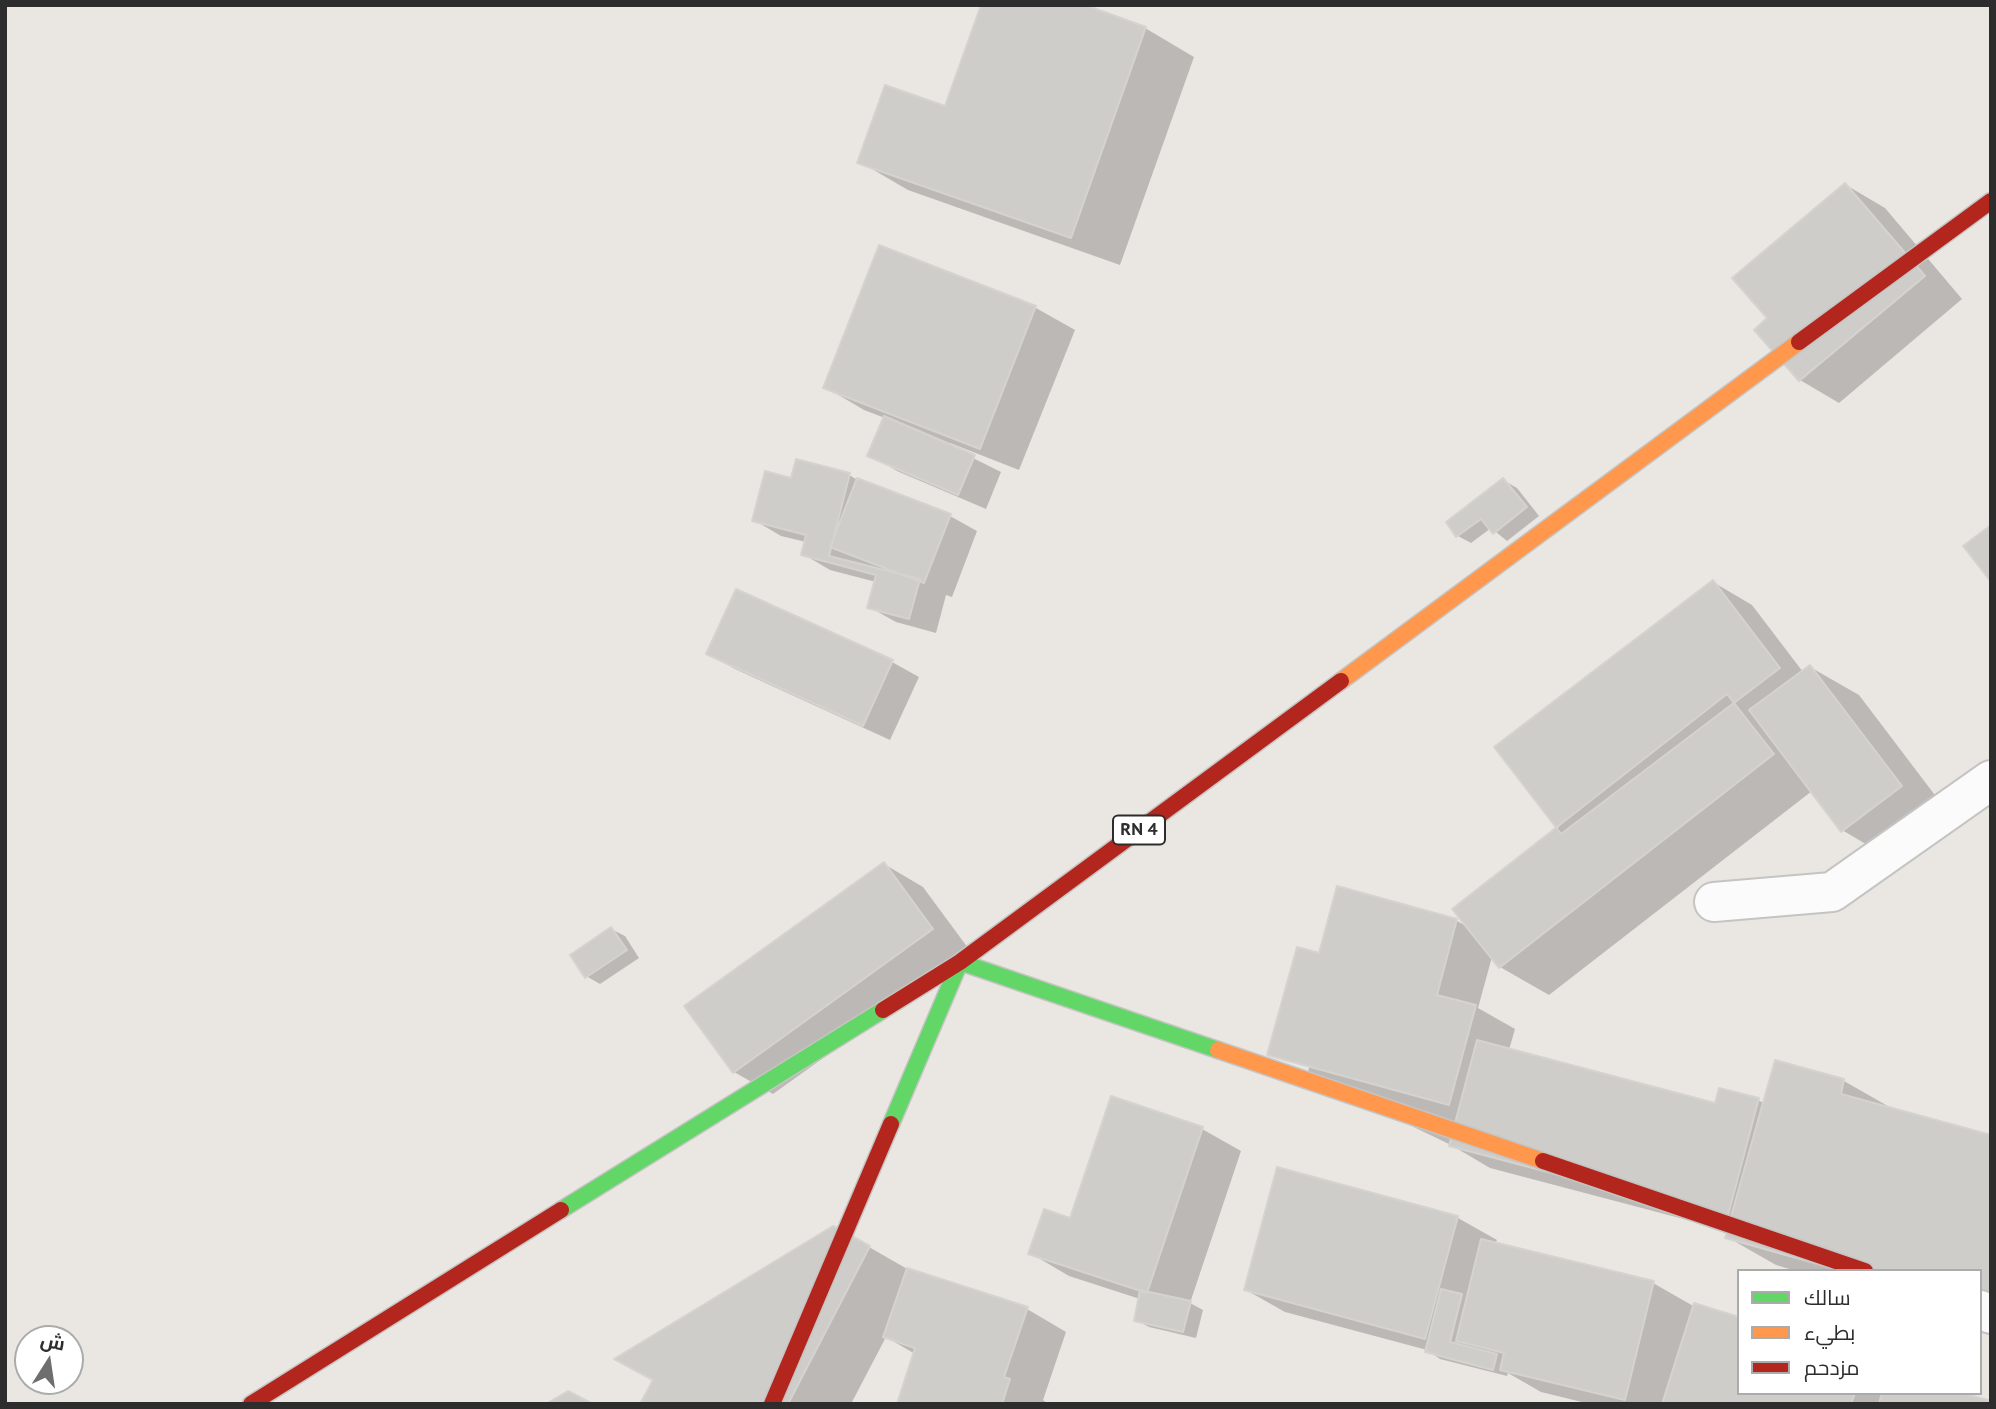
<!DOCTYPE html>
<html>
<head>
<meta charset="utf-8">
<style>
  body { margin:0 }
  #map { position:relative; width:1996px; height:1409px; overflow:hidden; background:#eae7e3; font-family:"PT Sans",Cairo,sans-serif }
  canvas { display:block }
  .frame { position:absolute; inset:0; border:7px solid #2d2d2d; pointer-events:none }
  .legend { position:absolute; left:1737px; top:1269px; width:245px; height:126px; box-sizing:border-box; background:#fff; border:2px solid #ababab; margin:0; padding:9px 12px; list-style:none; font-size:21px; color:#2d2d2d }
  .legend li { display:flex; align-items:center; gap:14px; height:35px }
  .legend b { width:35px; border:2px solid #ababab }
  .north { position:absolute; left:14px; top:1325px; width:70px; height:70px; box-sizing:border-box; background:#fff; border:2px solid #ababab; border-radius:50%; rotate:12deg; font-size:19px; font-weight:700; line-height:28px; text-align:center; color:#2d2d2d }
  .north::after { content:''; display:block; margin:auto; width:24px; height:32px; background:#6f6e6d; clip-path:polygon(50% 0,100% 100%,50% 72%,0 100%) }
</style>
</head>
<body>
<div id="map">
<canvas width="1996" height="1409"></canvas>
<div class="frame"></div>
<ul class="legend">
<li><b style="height:9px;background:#63d668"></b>سالك</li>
<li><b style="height:9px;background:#ff974d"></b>بطيء</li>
<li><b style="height:9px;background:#b3261e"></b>مزدحم</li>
</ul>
<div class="north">ش</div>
</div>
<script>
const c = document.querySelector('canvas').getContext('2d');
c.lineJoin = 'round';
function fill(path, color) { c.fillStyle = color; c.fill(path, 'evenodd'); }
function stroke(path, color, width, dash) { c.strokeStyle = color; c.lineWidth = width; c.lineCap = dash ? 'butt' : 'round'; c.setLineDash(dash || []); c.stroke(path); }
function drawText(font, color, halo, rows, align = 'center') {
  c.font = font + ' "PT Sans",sans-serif'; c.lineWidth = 5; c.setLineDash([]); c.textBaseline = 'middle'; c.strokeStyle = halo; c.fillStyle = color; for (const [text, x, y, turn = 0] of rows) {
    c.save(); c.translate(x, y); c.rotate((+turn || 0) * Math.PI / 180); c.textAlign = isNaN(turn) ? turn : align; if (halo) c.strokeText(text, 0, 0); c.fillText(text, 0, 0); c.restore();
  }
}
fill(new Path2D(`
  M1145,28L1194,57L1120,265L908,190L860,162L946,108Z
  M1846,185L1885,208L1962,299L1839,403L1800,380L1770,318Z
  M880,248L1036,308L1075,330L1019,470L950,443L949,446L1001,472L986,509L897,471L870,455L885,418L864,410L825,387Z
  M849,475L863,483L950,516L977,531L952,597L946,595L936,633L896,622L869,607L876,582L830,570L803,554L806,542L781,536L754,520L792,481Z
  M1503,480L1517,488L1539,516L1507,541L1491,528L1471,543L1458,536Z
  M1713,582L1752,605L1803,672L1810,667L1859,695L1950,815L1891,859L1842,830L1812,791L1549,995L1500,967L1492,957L1478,1008L1515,1029L1509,1050L1716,1105L1758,1100L1765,1104L1777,1062L1844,1081L1893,1109L1980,1271H1796L1776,1265L1727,1237L1729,1231L1490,1168L1451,1145L1308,1076L1320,955L1339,888L1457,921L1468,927L1558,828Z
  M708,654L892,662L919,677L890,740L735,669Z
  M884,864L923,887L971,952L773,1094L734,1072Z
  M611,929L625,936L639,958L600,984L586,976Z
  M1202,1129L1241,1151L1190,1303L1203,1310L1196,1338L1149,1327L1136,1320L1140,1299L1069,1276L1030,1253L1071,1220Z
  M1458,1218L1497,1240L1495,1244L1653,1283L1695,1307L1739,1393H1956L1991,1404H1590L1541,1392L1508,1373L1507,1376L1440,1359L1427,1350L1285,1312L1246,1290Z
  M869,1247L909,1270L1027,1309L1066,1332L1043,1400L1048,1404H899L915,1354L886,1337L851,1404H642Z`), '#0003');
const building = new Path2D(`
  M981,5H1085L1146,27L1071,238L857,163L885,85L945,106Z
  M1845,183L1925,276L1799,381L1754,330L1767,318L1732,278Z
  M879,245L1036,306L980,449L823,388Z
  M884,416L975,455L958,495L867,456Z
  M796,459L850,473L829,556L920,579L909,619L867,608L876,575L801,555L806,535L752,521L765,471L791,478Z
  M857,478L951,514L924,583L830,547Z
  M1503,478L1527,507L1493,534L1481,519L1456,537L1446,522Z
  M1991,525V582L1963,546Z
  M1713,580L1780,668L1561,834L1494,747Z
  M736,589L893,660L863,726L706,654Z
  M1810,665L1902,786L1841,832L1749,710Z
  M1727,694L1774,754L1499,968L1452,909Z
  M884,862L933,929L733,1073L684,1006Z
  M1337,886L1457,919L1437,995L1476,1005L1449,1105L1267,1055L1297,947L1319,953Z
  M611,927L627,950L585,978L570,955Z
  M1477,1040L1715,1103L1719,1088L1759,1098L1727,1219L1449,1146Z
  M1775,1060L1844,1079L1841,1094L1991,1135V1312L1980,1309V1271H1843L1725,1238Z
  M1111,1096L1203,1127L1147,1293L1028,1254L1044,1209L1070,1218Z
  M1277,1167L1458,1216L1425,1339L1244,1290Z
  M833,1226L870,1246L788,1404H640L653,1380L614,1359Z
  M1481,1239L1654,1281L1625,1400L1500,1370L1504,1353L1456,1341Z
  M907,1268L1028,1307L1004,1377L1010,1379L1002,1404H897L915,1348L883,1337Z
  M1441,1289L1462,1294L1450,1342L1497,1354L1493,1370L1425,1352Z
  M1140,1290L1191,1301L1183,1332L1134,1321Z
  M1694,1303L1739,1317V1393H1855L1851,1404H1662Z
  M568,1391L593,1404H546Z
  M1882,1393H1963L1991,1401V1404H1879Z`);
fill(building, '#cfcdca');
stroke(building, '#d5d3cf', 2);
const street = new Path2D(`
  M1714,902L1832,892L1991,780
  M1980,1310L1991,1314`);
const fast = new Path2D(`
  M891,1124L960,962L1218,1050
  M561,1210L883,1010`);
const slow = new Path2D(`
  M1341,681L1799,342
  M1218,1050L1543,1161`);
const jam = new Path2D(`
  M1799,342L1991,201
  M883,1010L960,962L1341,681
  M1543,1161L1865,1271
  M251,1404L561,1210
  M772,1404L891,1124`);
stroke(street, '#c4c4c3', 42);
stroke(fast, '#c4c4c3', 19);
stroke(slow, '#c4c4c3', 19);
stroke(jam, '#c4c4c3', 19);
stroke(street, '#fcfbfb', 38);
stroke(fast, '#63d668', 16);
stroke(slow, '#ff974d', 16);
stroke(jam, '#b3261e', 16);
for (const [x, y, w] of [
  [1139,830,52]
]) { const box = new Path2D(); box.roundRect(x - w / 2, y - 14.5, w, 29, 5); c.fillStyle = '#fff'; c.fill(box); stroke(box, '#2d2d2d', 2); }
drawText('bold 18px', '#2d2d2d', null, [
  ["RN 4",1139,830]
]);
</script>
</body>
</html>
